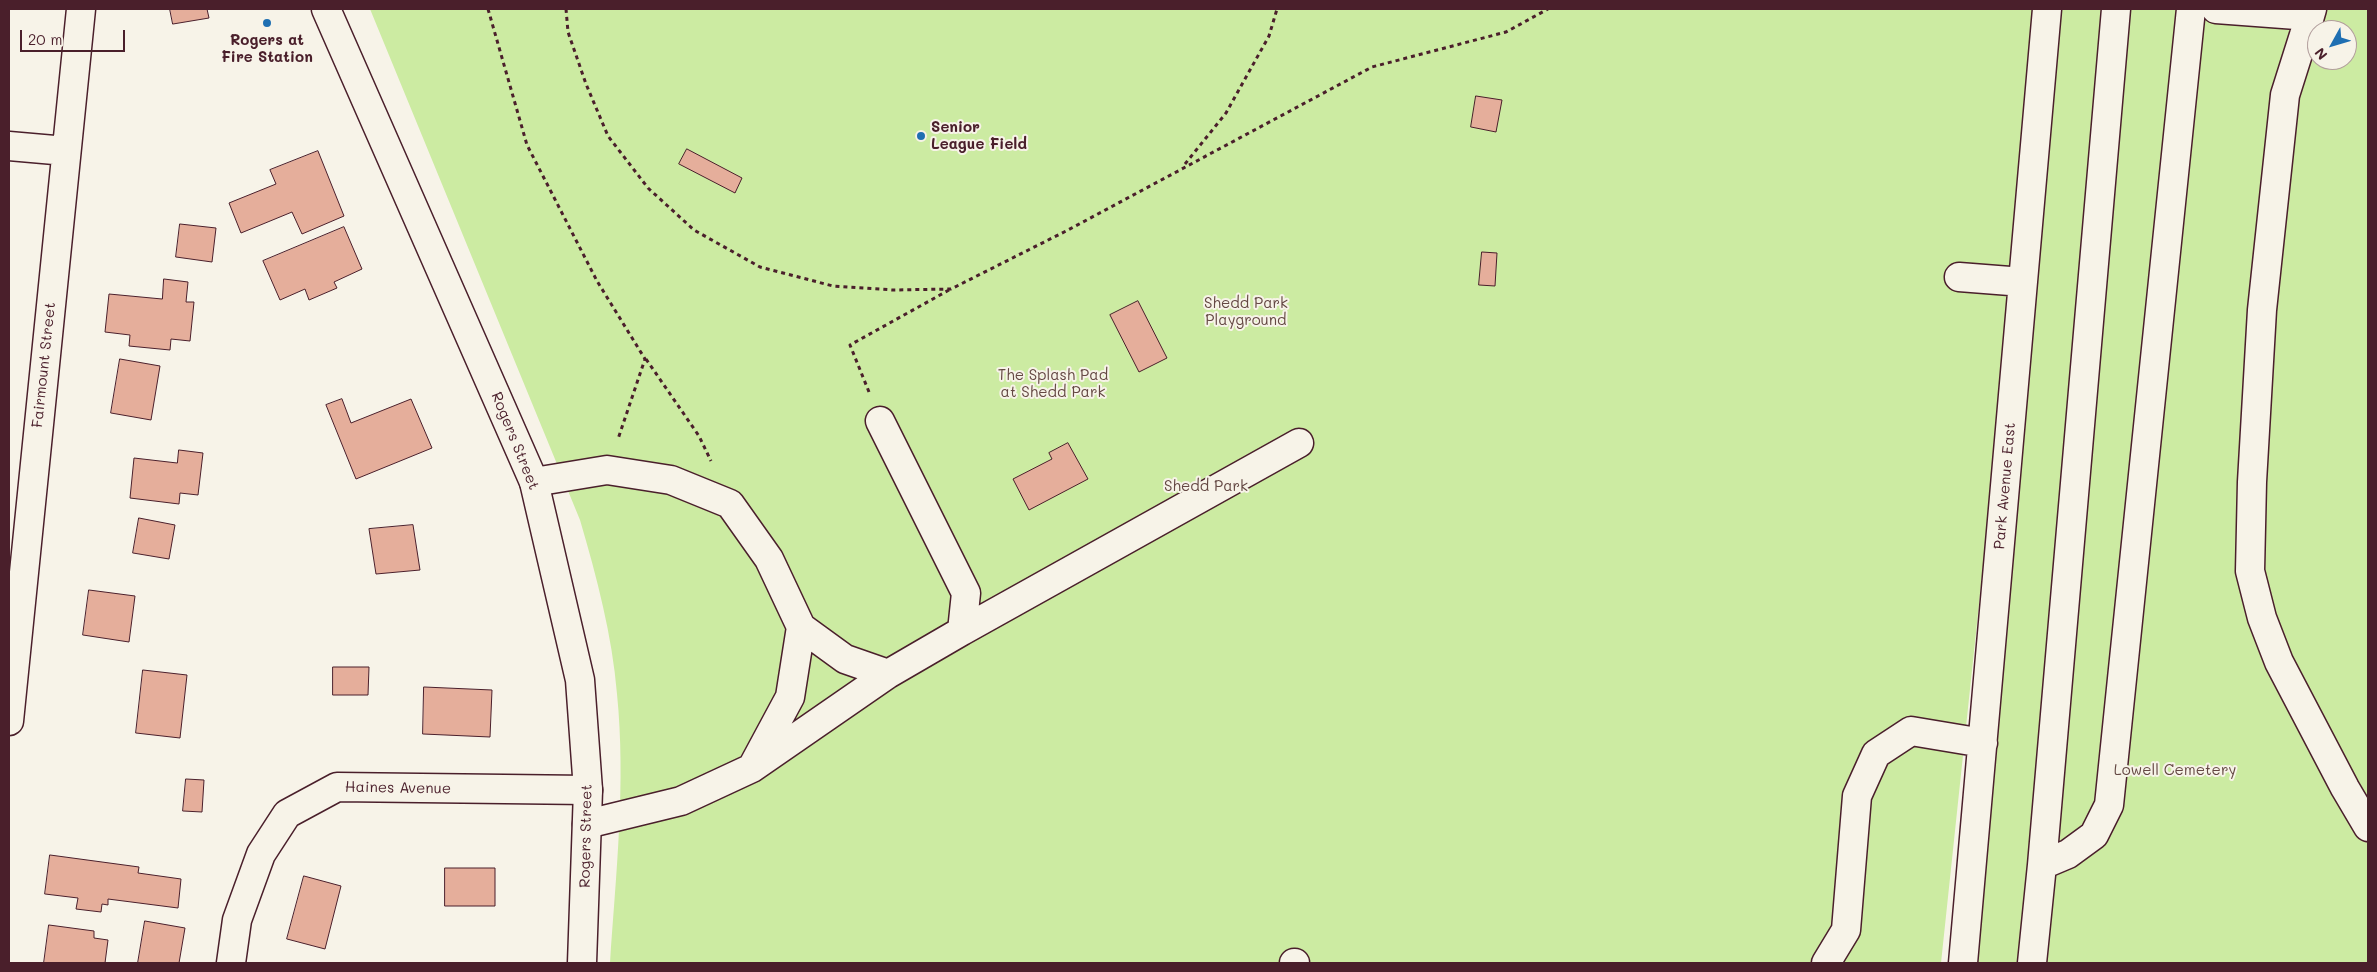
<!DOCTYPE html>
<html>
<head>
<meta charset="utf-8">
<style>
  body { margin:0 }
  #map { position:relative; width:2377px; height:972px; overflow:hidden; background:#f7f3e8; font-family:Mali,sans-serif }
  canvas { display:block }
  .frame { position:absolute; inset:0; border:10px solid #4a1f2b; pointer-events:none }
  .north { position:absolute; left:2307px; top:20px; width:50px; height:50px; box-sizing:border-box; background:#f7f3e8; border:1px solid #b29e9c; border-radius:50%; rotate:231deg; font-size:14px; font-weight:700; line-height:20px; text-align:center; color:#4a1f2b }
  .north::after { content:''; display:block; margin:auto; width:18px; height:22px; background:#1f6fb2; clip-path:polygon(50% 0,100% 100%,50% 72%,0 100%) }
  .scale { position:absolute; left:20px; top:30px; width:105px; height:22px; box-sizing:border-box; border:2px solid #4a1f2b; border-top:0; padding-left:6px; font-size:15px; line-height:18px; white-space:nowrap; color:#4a1f2b; -webkit-text-stroke:4px #f7f3e8; paint-order:stroke }
</style>
</head>
<body>
<div id="map">
<canvas width="2377" height="972"></canvas>
<div class="frame"></div>
<div class="north">N</div>
<div class="scale">20 m</div>
</div>
<script>
const c = document.querySelector('canvas').getContext('2d');
c.lineJoin = 'round';
function fill(path, color) { c.fillStyle = color; c.fill(path, 'evenodd'); }
function stroke(path, color, width, dash) { c.strokeStyle = color; c.lineWidth = width; c.lineCap = dash ? 'butt' : 'round'; c.setLineDash(dash || []); c.stroke(path); }
function drawText(font, color, halo, rows, align = 'center') {
  c.font = font + ' Mali,sans-serif'; c.lineWidth = 4; c.setLineDash([]); c.textBaseline = 'middle'; c.strokeStyle = halo; c.fillStyle = color; for (const [text, x, y, turn = 0] of rows) {
    c.save(); c.translate(x, y); c.rotate((+turn || 0) * Math.PI / 180); c.textAlign = isNaN(turn) ? turn : align; if (halo) c.strokeText(text, 0, 0); c.fillText(text, 0, 0); c.restore();
  }
}
fill(new Path2D(`
  M370,9H2042L1941,963H610C616,874 626,784 617,694C612,635 597,578 580,520Z
  M2047,9H2368V963H1964ZM2317,30H2347V60H2317Z`), '#cceba2');
const building = new Path2D(`
  M170,9H207L209,18L173,24Z
  M1476,96L1502,100L1496,132L1471,127Z
  M687,149L742,178L735,193L679,164Z
  M318,151L344,216L302,234L292,212L241,233L229,203L276,184L270,170Z
  M180,224L216,228L212,262L176,257Z
  M344,227L362,269L334,282L337,288L309,300L305,289L280,300L263,261Z
  M1482,252L1497,253L1495,286L1479,285Z
  M164,279L188,282L186,302H194L190,341L171,339L170,350L129,346L130,335L105,332L109,294L162,299Z
  M1138,301L1167,358L1139,372L1110,315Z
  M120,359L160,366L151,420L111,413Z
  M342,399L351,423L411,399L432,448L356,479L326,405Z
  M1068,443L1088,479L1029,510L1013,479L1052,459L1049,453Z
  M179,450L203,453L198,495L180,493L179,504L130,498L134,458L177,463Z
  M139,518L175,525L169,559L133,553Z
  M413,525L420,570L376,574L369,529Z
  M89,590L135,596L129,642L83,635Z
  M333,667H369L368,695H333Z
  M143,670L187,675L180,738L136,733Z
  M424,687L492,690L490,737L423,734Z
  M186,779L204,780L202,812L183,811Z
  M50,855L139,867L138,873L181,879L178,908L108,899V905L102,904L101,912L76,909L78,898L45,894Z
  M445,868H495V906H445Z
  M304,876L341,886L325,949L287,939Z
  M145,921L185,928L179,963H138Z
  M49,925L94,931V938L108,940L105,963H44Z`);
fill(building, '#e5ae9b');
stroke(building, '#4a1f2b', 1);
const minor = new Path2D(`
  M2216,9L2310,16L2312,9
  M2310,16L2285,95L2262,310L2252,482L2250,571L2262,618L2279,662L2345,788L2368,827
  M9,146L66,151
  M1959,277L2023,282
  M534,482L607,470L671,480L730,504L769,559L801,627L845,659L888,674
  M962,631L1299,443
  M9,721L81,9
  M754,764L790,697L801,627
  M587,824L681,801L752,768L888,674L962,631L966,593L880,421
  M2042,865L2068,854L2094,835L2109,805L2191,9
  M231,963L237,920L261,854L287,814L337,787L588,790
  M1294,963H1295
  M1826,963L1846,930L1857,796L1876,754L1911,731L1983,743
  M1963,963L2047,9
  M2032,963L2042,865L2116,9`);
const major = new Path2D(`
  M326,9L534,482L580,680L588,790L582,963`);
stroke(minor, '#4a1f2b', 31);
stroke(major, '#4a1f2b', 31);
stroke(new Path2D(`
  M488,9L527,145L597,281L645,359L618,439
  M566,9L568,32L586,84L608,136L648,188L694,230L760,267L833,286L893,290L951,289L1068,230L1372,67L1506,32L1548,9
  M1185,164L1226,113L1269,36L1277,9
  M646,359L699,436L711,461
  M869,392L850,345L949,290`), '#4a1f2b', 3, [4, 4]);
stroke(minor, '#f7f3e8', 28);
stroke(major, '#f7f3e8', 28);
for (const [x, y, r, color] of [
  [267,23,5,"#1f6fb2"],
  [921,136,5,"#1f6fb2"]
]) { const dot = new Path2D(); dot.arc(x, y, r, 0, 2 * Math.PI); c.fillStyle = color; c.fill(dot); stroke(dot, '#f7f3e8', 2); }
drawText('bold 15px', '#4a1f2b', '#f7f3e8', [
  ["Rogers at",267,40],
  ["Fire Station",267,57],
  ["Senior",931,127,"left"],
  ["League Field",931,144,"left"]
]);
drawText('15px', '#644843', '#f7f3e8', [
  ["Shedd Park",1246,303],
  ["Playground",1246,320],
  ["The Splash Pad",1053,375],
  ["at Shedd Park",1053,392],
  ["Shedd Park",1206,486],
  ["Lowell Cemetery",2175,770]
]);
drawText('15px', '#4a1f2b', '#f7f3e8', [
  ["Fairmount Street",44,365,-84],
  ["Rogers Street",515,441,68],
  ["Park Avenue East",2005,486,-85],
  ["Haines Avenue",398,788,1],
  ["Rogers Street",586,836,-89]
]);
</script>
</body>
</html>
